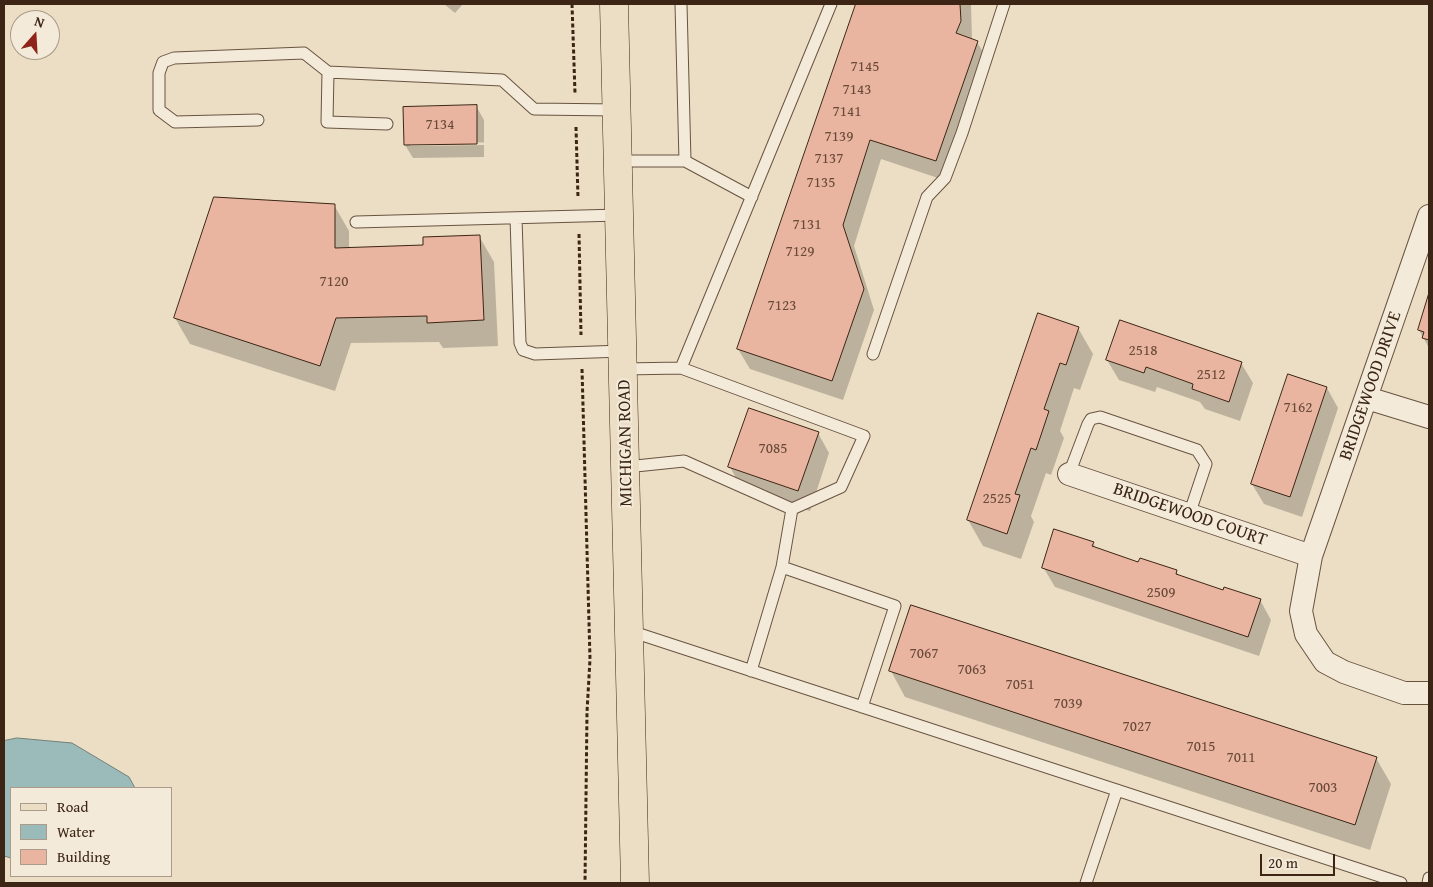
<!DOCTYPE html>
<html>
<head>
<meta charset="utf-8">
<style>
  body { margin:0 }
  #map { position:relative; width:1433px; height:887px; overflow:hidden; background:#ecdec4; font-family:"Gentium Book Plus",serif }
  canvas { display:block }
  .frame { position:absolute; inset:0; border:5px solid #3c2514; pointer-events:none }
  .legend { position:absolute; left:10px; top:787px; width:162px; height:90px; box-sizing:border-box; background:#f3ead9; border:1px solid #aa9b8a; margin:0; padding:6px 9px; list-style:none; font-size:15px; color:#3c2514 }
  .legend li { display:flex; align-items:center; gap:10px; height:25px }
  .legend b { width:25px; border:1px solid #aa9b8a }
  .north { position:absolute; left:10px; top:10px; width:50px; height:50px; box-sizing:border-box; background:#f3ead9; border:1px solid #aa9b8a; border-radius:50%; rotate:19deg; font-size:14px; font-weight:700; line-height:20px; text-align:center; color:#3c2514 }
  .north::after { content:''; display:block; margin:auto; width:18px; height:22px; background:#8f2418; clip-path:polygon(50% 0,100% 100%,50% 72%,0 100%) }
  .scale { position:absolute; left:1260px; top:854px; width:75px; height:22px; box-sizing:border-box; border:2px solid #3c2514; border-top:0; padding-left:6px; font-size:15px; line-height:18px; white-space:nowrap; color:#3c2514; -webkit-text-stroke:4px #f3ead9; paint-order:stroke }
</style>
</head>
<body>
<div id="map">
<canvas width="1433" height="887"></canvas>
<div class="frame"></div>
<ul class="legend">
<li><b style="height:6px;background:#ecdec4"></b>Road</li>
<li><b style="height:14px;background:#9abbba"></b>Water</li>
<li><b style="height:14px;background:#e9b4a0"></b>Building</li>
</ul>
<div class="north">N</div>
<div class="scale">20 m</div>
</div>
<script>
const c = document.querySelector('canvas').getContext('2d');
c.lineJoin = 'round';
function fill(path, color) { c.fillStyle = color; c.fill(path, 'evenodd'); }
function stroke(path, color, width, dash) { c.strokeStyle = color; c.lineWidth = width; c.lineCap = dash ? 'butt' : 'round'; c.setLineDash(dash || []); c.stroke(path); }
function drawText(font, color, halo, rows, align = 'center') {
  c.font = font + ' "Gentium Book Plus",serif'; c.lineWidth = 4; c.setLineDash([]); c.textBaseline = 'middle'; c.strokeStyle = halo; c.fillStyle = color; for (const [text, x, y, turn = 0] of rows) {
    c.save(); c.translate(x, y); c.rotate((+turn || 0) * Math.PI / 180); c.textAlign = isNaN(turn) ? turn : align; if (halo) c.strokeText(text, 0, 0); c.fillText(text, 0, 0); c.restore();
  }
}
const water = new Path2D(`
  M17,738L72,743L129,777L135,788H11V858L4,856V741Z`);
fill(water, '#9abbba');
stroke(water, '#747f78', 1);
fill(new Path2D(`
  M444,4H463L455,13Z
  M857,4H971L972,40L977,42L989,62L947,181L881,159L854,246L874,310L843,400L750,369L738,349Z
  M476,106L484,120V157L413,158L405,145ZM484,142V145L410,146V144Z
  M334,205L349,231V249L424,246L479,236L494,262L498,346L443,348L439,342L351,343L335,391L190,344L175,318Z
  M1429,298V348L1419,330Z
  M1078,328L1093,354L1080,390L1074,388L1060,431L1064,438L1051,475L1046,473L1031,516L1034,522L1021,559L983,546L968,520Z
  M1107,360L1241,363L1253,383L1240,421L1205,409L1200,402L1157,387L1155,392L1119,380Z
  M1289,376L1327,388L1338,408L1302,517L1264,504L1252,484Z
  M818,433L829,453L810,511L741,487L730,467Z
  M1093,543L1096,548L1139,563L1176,571L1180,577L1224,592L1260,600L1271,620L1259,656L1055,587L1043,567Z
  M891,671L1376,758L1391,784L1370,850L905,697Z`), '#0003');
const building = new Path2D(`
  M856,4H960L961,21L956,33L978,41L936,161L870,140L843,225L864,289L832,381L737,349Z
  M477,105V144L404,145L403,107Z
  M214,197L335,204V248L423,245V237L480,235L484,320L427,323V316L336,318L320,366L174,318Z
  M1429,293V340L1422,338L1424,332L1418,330Z
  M1038,313L1079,327L1066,365L1060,363L1044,409L1049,411L1036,450L1031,448L1015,494L1020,495L1007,534L967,520Z
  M1120,320L1242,362L1229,402L1192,389L1193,384L1146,367L1144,373L1106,360Z
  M1288,374L1327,387L1290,497L1251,484Z
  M749,408L819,432L798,491L728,467Z
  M1054,529L1094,542L1092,546L1138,562L1140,558L1177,570L1176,574L1223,590L1224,587L1261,599L1248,637L1042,568Z
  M911,605L1377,757L1355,825L889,671Z`);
fill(building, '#e9b4a0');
stroke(building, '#3c2514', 1);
const lane = new Path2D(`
  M681,4L685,161
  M328,72L327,122L387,124
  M258,120L175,122L159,110V73L163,62L174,58L304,53L328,72L502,80L534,109L617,110
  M618,161H685L752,197
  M516,218L520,343L523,350L535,354L623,351
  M356,222L619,215
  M873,354L927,197L945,178L962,133L1004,4
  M624,369L681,368L831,4
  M626,467L684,461L792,509L841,487L864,436L681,368
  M1069,474L1088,424L1091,419L1100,417L1197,450L1206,464L1189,515
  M792,509L782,567L895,606L862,707
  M630,631L1401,883
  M751,671L782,567
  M1086,883L1117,790
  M1428,883L1429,878`);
const street = new Path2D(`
  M1429,216L1311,556L1301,611L1306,634L1325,662L1344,672L1404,693H1429
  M1367,398L1429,417
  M1069,474L1311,556`);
const primary = new Path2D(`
  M614,4L635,883`);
stroke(lane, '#685340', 13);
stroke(street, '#685340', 24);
stroke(primary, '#3c2514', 29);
stroke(new Path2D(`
  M572,4L575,93
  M576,127L578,198
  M579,234L581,335
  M582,369L590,659L587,712L585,883`), '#3c2514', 3, [4, 2.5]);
stroke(lane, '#f3ead9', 11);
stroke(street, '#f3ead9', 22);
stroke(primary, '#ecdec4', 28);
drawText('15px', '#674937', null, [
  ["7145",865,67],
  ["7143",857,90],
  ["7141",847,112],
  ["7134",440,125],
  ["7139",839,137],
  ["7137",829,159],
  ["7135",821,183],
  ["7131",807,225],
  ["7129",800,252],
  ["7120",334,282],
  ["7123",782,306],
  ["2518",1143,351],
  ["2512",1211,375],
  ["7162",1298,408],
  ["7085",773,449],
  ["2525",997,499],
  ["2509",1161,593],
  ["7067",924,654],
  ["7063",972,670],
  ["7051",1020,685],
  ["7039",1068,704],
  ["7027",1137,727],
  ["7015",1201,747],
  ["7011",1241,758],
  ["7003",1323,788]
]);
drawText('18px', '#3c2514', '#f3ead9', [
  ["BRIDGEWOOD DRIVE",1371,386,-71],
  ["MICHIGAN ROAD",626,443,-91],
  ["BRIDGEWOOD COURT",1190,515,19]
]);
</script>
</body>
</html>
